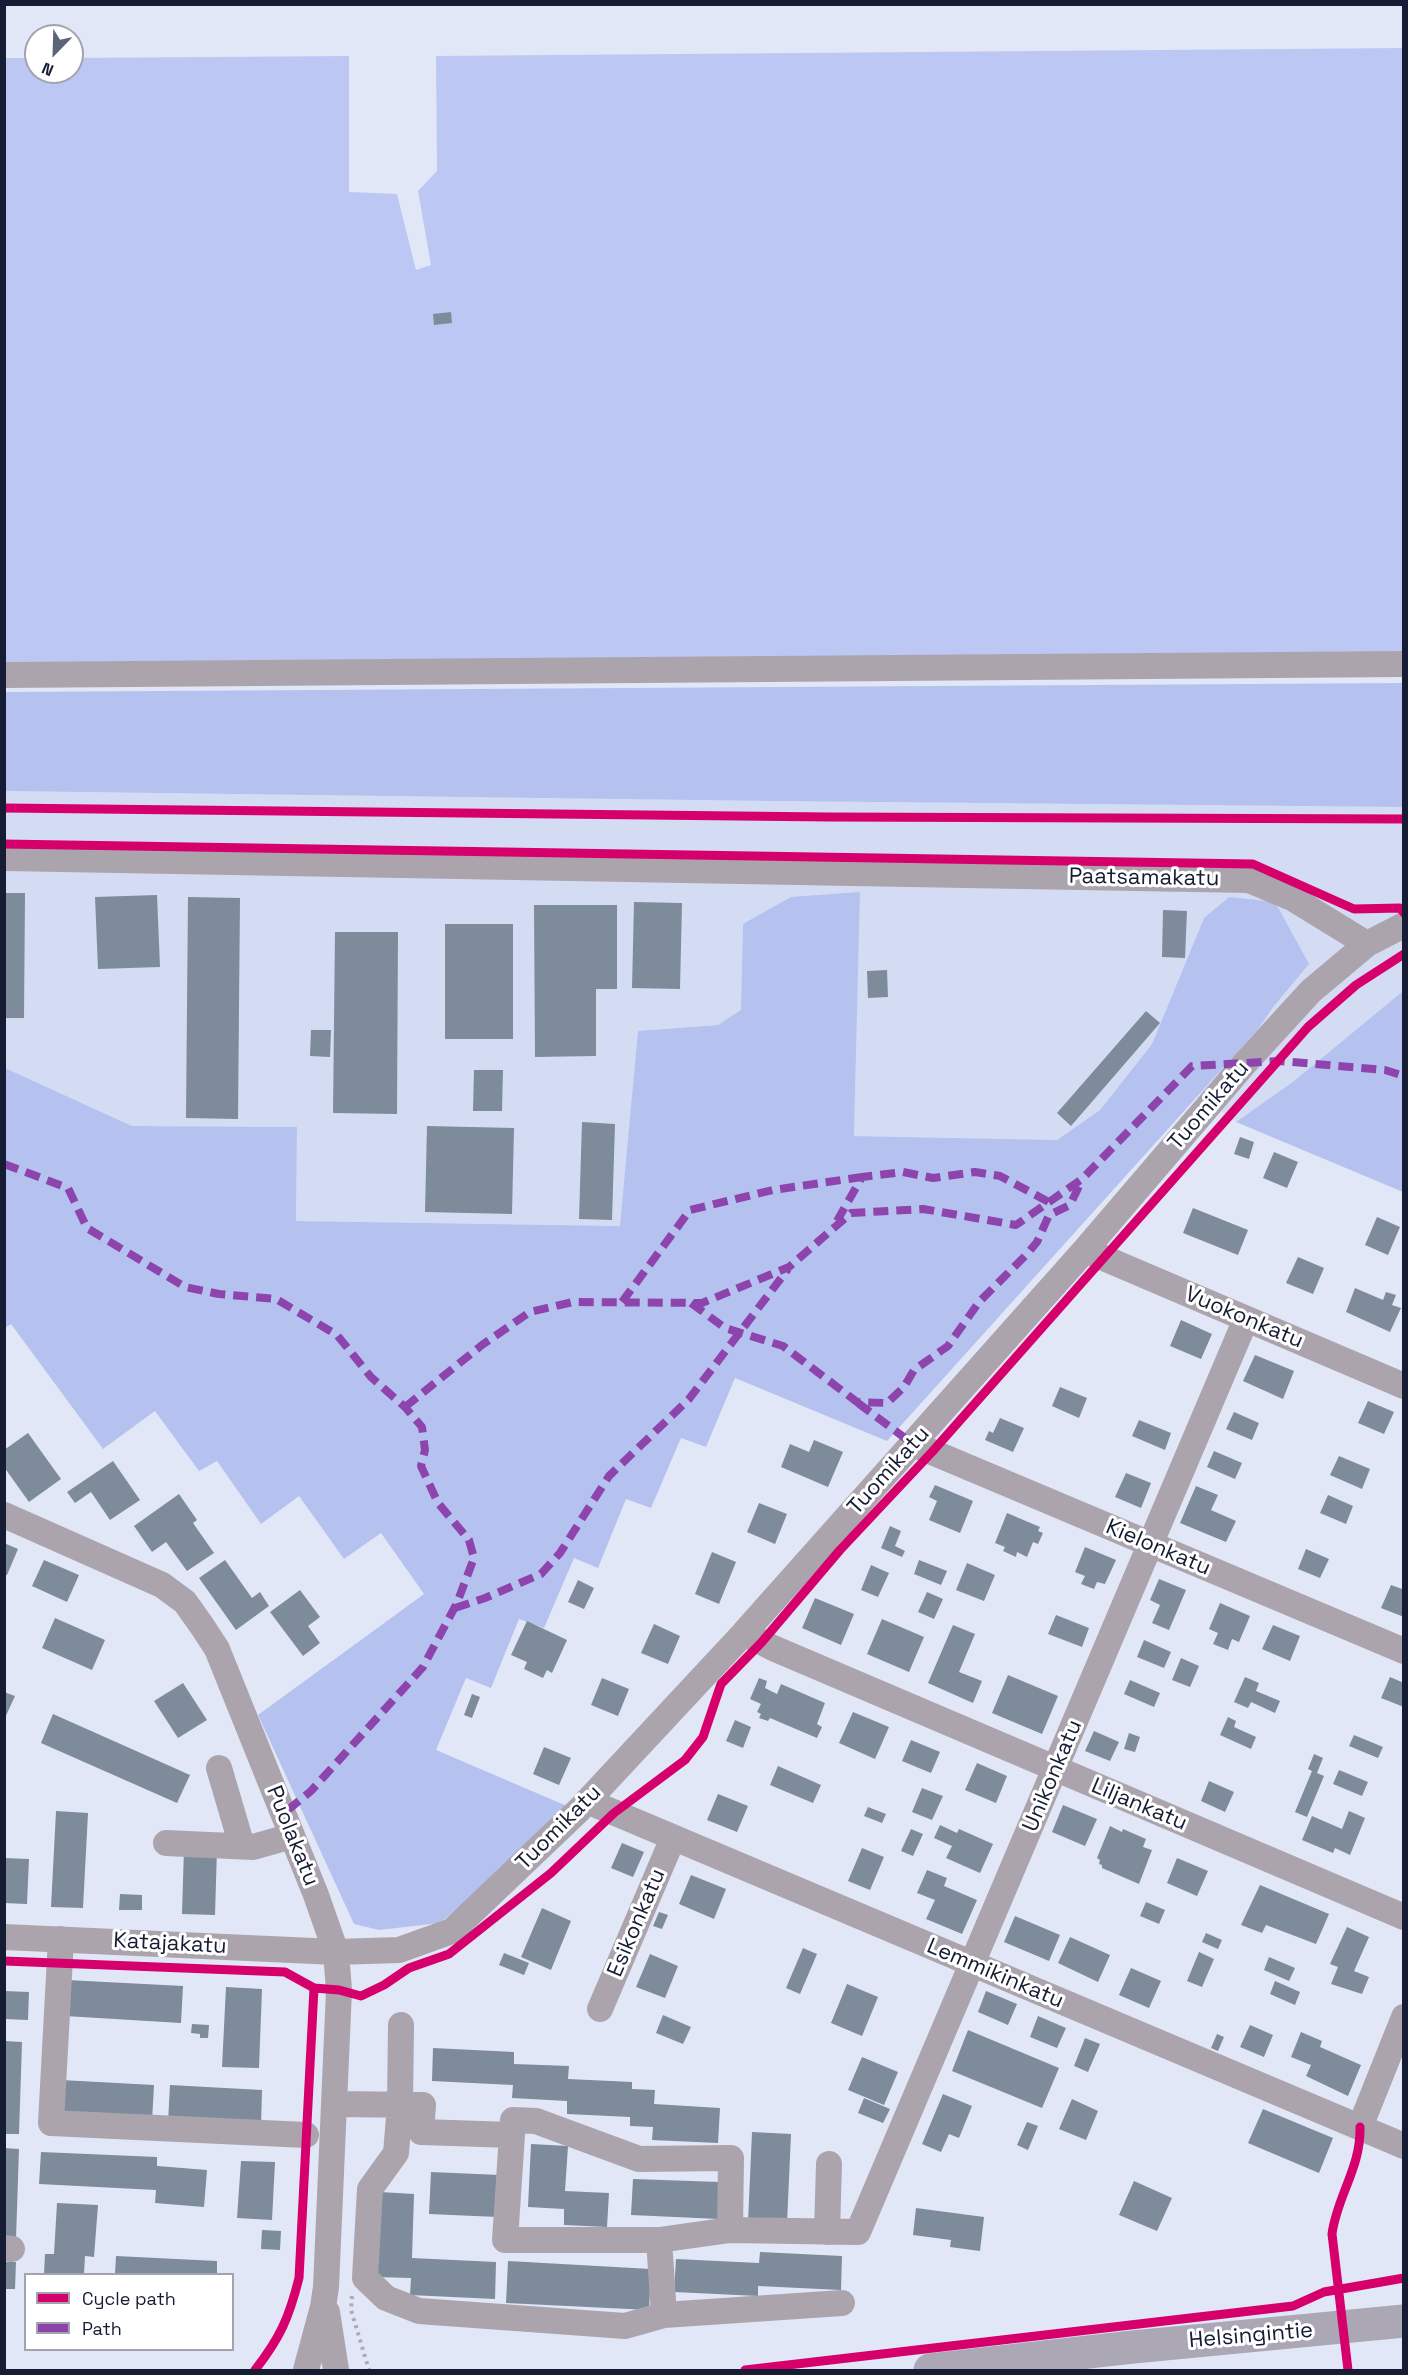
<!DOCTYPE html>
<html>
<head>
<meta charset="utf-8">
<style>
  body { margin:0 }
  #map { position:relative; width:1408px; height:2375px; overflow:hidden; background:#e2e7f7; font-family:"Space Grotesk",sans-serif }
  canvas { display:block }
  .frame { position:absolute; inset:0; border:6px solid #151c34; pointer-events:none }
  .legend { position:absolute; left:24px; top:2273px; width:210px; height:78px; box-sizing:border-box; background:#fff; border:2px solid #a1a4ae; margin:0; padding:8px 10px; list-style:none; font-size:18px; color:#151c34 }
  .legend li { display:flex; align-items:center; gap:12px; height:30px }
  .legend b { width:30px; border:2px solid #a1a4ae }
  .north { position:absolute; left:24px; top:24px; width:60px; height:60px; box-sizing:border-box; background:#fff; border:2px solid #a1a4ae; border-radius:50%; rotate:203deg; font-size:16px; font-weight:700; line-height:24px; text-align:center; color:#151c34 }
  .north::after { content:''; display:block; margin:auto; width:21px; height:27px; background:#5d6378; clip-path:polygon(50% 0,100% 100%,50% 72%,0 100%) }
</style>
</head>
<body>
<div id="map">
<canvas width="1408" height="2375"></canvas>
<div class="frame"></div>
<ul class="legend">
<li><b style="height:8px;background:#d6006c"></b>Cycle path</li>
<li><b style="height:8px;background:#8e44ad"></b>Path</li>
</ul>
<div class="north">N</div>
</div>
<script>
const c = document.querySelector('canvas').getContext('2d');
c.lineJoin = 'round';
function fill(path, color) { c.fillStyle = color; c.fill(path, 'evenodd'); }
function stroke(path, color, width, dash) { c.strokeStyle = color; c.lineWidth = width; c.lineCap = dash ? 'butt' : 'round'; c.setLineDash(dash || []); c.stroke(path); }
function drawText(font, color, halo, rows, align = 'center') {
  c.font = font + ' "Space Grotesk",sans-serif'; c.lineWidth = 6; c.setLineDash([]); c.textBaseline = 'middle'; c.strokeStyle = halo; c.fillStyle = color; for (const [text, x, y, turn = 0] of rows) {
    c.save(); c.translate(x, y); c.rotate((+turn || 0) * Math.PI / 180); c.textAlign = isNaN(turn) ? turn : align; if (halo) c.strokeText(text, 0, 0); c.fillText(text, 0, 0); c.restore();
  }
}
fill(new Path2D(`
  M5,791L770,801L1403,807V991L1294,1081L1236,1122L1199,1095L1258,1029L1274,1006L1204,918L1152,1044L1100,1110L1057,1140L854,1136L860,892L743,924L742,1010L718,1025L638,1031L621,1226L296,1221L297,1127L132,1126L5,1068Z`), '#d4dcf4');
fill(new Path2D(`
  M1403,48V670L5,677L4,58H36V72H72V58L349,56V192L397,194L416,270L431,265L418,191L437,171L436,56Z`), '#bcc8f3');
fill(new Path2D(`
  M1403,683V807L770,801L5,791V692Z
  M860,892L854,1136L1057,1140L1100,1110L1152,1044L1204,918L1229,897L1275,902L1309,964L1274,1006L1258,1029L887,1441L735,1378L706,1447L681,1438L651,1508L626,1499L598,1568L574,1558L544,1628L519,1619L491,1688L466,1678L436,1750L574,1809L440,1923L379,1930L354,1924L258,1715L424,1594L381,1533L344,1559L299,1496L261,1524L217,1461L199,1471L155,1411L103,1449L11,1324L5,1328V1068L132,1126L297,1127L296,1221L620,1226L638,1031L718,1025L741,1010L743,924L791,897Z
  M1403,991V1192L1236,1122L1294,1081Z`), '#b5c2f0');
fill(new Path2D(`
  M451,312L452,323L434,325L433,314Z
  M4,893H25L24,1018H4Z
  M157,895L160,967L98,969L95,897Z
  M188,897L240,898L238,1119L186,1118Z
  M634,902L682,903L680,989L632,988Z
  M534,905H617V989H596V1056L535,1057Z
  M1163,910L1187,911L1185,958L1162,957Z
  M445,924H513V1039H445Z
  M335,932H398L397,1114L333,1113Z
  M887,970L888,997L868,998L867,971Z
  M1146,1011L1160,1023L1071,1126L1057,1113Z
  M311,1030H331L330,1057L310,1056Z
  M474,1070H503L502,1111H473Z
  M582,1122L615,1124L612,1220L579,1219Z
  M427,1126L514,1128L512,1214L425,1212Z
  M1240,1137L1254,1142L1249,1159L1234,1154Z
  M1274,1152L1298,1162L1287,1188L1263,1178Z
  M1193,1208L1248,1230L1238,1255L1183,1233Z
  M1377,1217L1400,1227L1388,1255L1365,1245Z
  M1298,1257L1324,1268L1313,1294L1286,1283Z
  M1355,1288L1383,1300L1386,1292L1396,1295L1392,1305L1401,1308L1390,1332L1346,1312Z
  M1181,1320L1212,1334L1201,1359L1170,1346Z
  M1255,1355L1294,1371L1283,1399L1243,1381Z
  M1060,1387L1087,1398L1079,1418L1052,1406Z
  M1368,1401L1394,1412L1384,1434L1358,1423Z
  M1234,1412L1259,1423L1252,1440L1226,1429Z
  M1000,1418L1024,1428L1013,1452L985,1440L989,1431L993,1433Z
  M1139,1420L1171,1433L1165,1450L1132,1436Z
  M28,1433L61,1479L29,1502L4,1467V1450Z
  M814,1440L843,1452L828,1487L781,1467L790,1444L809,1452Z
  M1214,1451L1242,1463L1235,1479L1207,1467Z
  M1339,1456L1370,1469L1362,1489L1330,1475Z
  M113,1461L140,1500L110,1520L91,1492L75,1503L67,1492Z
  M1126,1473L1151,1483L1141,1508L1115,1497Z
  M935,1485L973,1501L960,1533L929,1520L937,1501L929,1497Z
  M1196,1486L1218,1495L1211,1510L1236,1521L1226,1542L1180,1523Z
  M179,1494L197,1520L193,1523L214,1553L187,1571L166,1542L152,1552L134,1526Z
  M1328,1495L1353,1506L1346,1524L1320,1513Z
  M759,1503L787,1514L775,1544L747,1532Z
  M1007,1513L1040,1527L1038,1531L1043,1533L1038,1544L1033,1542L1027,1557L1017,1552L1016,1557L1003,1551L1005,1547L995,1543Z
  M890,1526L901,1531L895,1546L905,1551L902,1557L881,1548Z
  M4,1543L18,1549L7,1575L4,1574Z
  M1085,1547L1116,1560L1105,1584L1097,1582L1094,1589L1081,1584L1085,1576L1075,1572Z
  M1306,1549L1329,1559L1320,1578L1298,1569Z
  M712,1552L736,1562L719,1604L695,1594Z
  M44,1560L79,1575L67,1602L32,1586Z
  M225,1560L252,1598L260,1592L269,1606L236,1630L199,1578Z
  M919,1560L947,1571L941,1585L914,1574Z
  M967,1563L995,1575L984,1601L956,1590Z
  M871,1565L889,1573L878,1597L861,1590Z
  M1159,1579L1186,1590L1169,1630L1152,1623L1160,1605L1150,1600Z
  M578,1580L594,1588L584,1609L568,1602Z
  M1391,1585L1402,1589L1404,1585V1617L1381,1608Z
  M300,1590L320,1617L308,1626L320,1643L303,1656L270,1612Z
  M927,1592L943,1599L934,1619L918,1612Z
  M815,1598L854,1614L841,1645L802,1628Z
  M1220,1603L1250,1616L1239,1642L1232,1639L1228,1650L1213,1644L1218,1633L1209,1629Z
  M1056,1615L1089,1628L1082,1647L1048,1634Z
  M55,1618L105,1640L92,1670L42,1648Z
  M882,1619L924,1637L909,1672L867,1654Z
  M527,1621L567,1640L552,1673L547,1670L543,1678L524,1669L527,1662L511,1655Z
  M654,1624L680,1636L668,1664L641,1653Z
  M953,1625L975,1634L959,1672L982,1681L973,1703L928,1683Z
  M1273,1625L1300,1636L1290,1661L1262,1649Z
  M1144,1640L1171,1652L1164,1668L1137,1657Z
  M1181,1658L1199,1666L1190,1687L1172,1680Z
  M1008,1675L1058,1696L1042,1734L992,1713Z
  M1245,1677L1259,1683L1256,1691L1280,1701L1275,1713L1251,1702L1248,1708L1234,1702Z
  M1390,1677L1404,1683V1707L1381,1698Z
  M602,1678L629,1689L618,1716L591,1705Z
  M759,1678L767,1681L765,1688L777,1694L781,1684L825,1703L817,1724L822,1727L817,1738L770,1718L768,1721L759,1718L761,1714L757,1712L761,1704L750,1699Z
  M1130,1680L1160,1693L1154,1707L1124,1694Z
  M183,1683L207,1720L178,1738L154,1701Z
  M4,1692L15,1696L4,1720Z
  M472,1694L480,1697L472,1718L464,1715Z
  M853,1712L889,1727L875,1759L839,1743Z
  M53,1714L190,1775L177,1803L41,1743Z
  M1228,1717L1236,1721L1234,1727L1256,1737L1251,1749L1220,1735Z
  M735,1720L751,1727L743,1748L726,1741Z
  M1094,1731L1119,1742L1110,1761L1085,1751Z
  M1129,1733L1140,1737L1135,1752L1124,1749Z
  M1354,1735L1383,1747L1378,1758L1349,1746Z
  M911,1740L940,1752L931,1773L902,1761Z
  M544,1747L571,1758L559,1785L533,1774Z
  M1314,1754L1323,1758L1317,1773L1324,1776L1307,1817L1295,1812L1312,1771L1308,1769Z
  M977,1763L1007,1776L996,1803L965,1790Z
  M778,1766L821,1785L813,1803L770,1785Z
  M1339,1770L1368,1782L1362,1796L1333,1784Z
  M1209,1781L1234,1792L1225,1812L1201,1801Z
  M922,1788L943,1796L932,1820L912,1812Z
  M718,1794L748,1806L737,1832L707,1820Z
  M1063,1805L1097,1819L1085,1846L1052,1832Z
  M868,1807L886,1814L882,1823L864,1816Z
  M56,1811L88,1813L83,1908L51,1907Z
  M1349,1811L1365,1818L1350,1855L1335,1848L1333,1853L1302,1840L1312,1816L1342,1829Z
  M940,1825L957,1833L959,1829L993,1844L980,1873L946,1858L952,1846L934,1838Z
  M1110,1826L1122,1832L1123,1829L1146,1839L1143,1847L1152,1850L1139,1884L1102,1868V1865L1099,1864L1100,1860L1097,1858Z
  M911,1829L923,1834L913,1856L901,1851Z
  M622,1843L644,1852L633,1877L611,1868Z
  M184,1848L217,1849L215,1915L182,1914Z
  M862,1848L884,1857L870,1890L848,1881Z
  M4,1858L29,1859L27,1904L4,1903Z
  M1177,1858L1208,1871L1197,1896L1167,1883Z
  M927,1870L947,1878L944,1886L977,1900L962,1934L926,1919L935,1900L917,1893Z
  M691,1875L726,1889L714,1919L679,1904Z
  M1260,1885L1329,1914L1316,1944L1266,1925L1262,1933L1241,1925Z
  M120,1894L142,1895V1910H119Z
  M1146,1902L1165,1910L1159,1924L1140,1916Z
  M542,1908L571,1921L551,1970L521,1957Z
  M659,1912L668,1915L662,1929L653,1926Z
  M1015,1916L1060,1935L1049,1961L1004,1942Z
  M1347,1927L1369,1937L1354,1971L1369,1977L1362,1994L1331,1984L1338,1967L1330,1964Z
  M1206,1933L1222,1940L1218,1949L1202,1942Z
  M1070,1937L1110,1955L1098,1982L1058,1963Z
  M803,1948L817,1954L800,1994L786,1988Z
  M1199,1952L1214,1959L1202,1987L1187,1981Z
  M504,1953L529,1963L524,1975L499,1965Z
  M650,1954L678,1966L665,1998L636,1987Z
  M1269,1957L1295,1968L1289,1981L1264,1970Z
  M1131,1968L1161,1981L1149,2008L1119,1995Z
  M67,1980L183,1986L181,2023L65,2016Z
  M1275,1981L1300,1992L1295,2005L1270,1994Z
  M847,1984L878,1997L862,2036L831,2023Z
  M226,1987L262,1989L259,2068L222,2067Z
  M4,1991L29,1992L28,2020L4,2019Z
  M986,1991L1017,2004L1008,2025L978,2012Z
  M663,2015L691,2027L683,2044L656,2033Z
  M1038,2016L1066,2028L1057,2048L1030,2037Z
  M192,2024L209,2025L208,2038H200V2034L191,2033Z
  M1250,2025L1273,2035L1264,2057L1240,2047Z
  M968,2030L1059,2068L1042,2108L952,2071Z
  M1301,2032L1322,2041L1320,2047L1361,2065L1348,2096L1306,2076L1311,2065L1291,2057Z
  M1217,2034L1224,2037L1218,2051L1211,2048Z
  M1085,2038L1100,2044L1088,2072L1074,2066Z
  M4,2041L22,2042L19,2134H4Z
  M433,2048L514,2052V2064L569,2066L568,2079L632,2082V2089L655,2090L654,2104L720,2108L718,2143L652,2140L653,2127L630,2126V2117L567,2114V2101L512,2098L513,2085L432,2081Z
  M862,2057L898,2072L884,2105L848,2090Z
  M61,2080L154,2085L152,2122L59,2117Z
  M170,2085L262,2090L261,2127L168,2123Z
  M943,2094L972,2106L959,2138L949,2134L941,2152L922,2144Z
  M864,2098L890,2109L883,2123L858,2113Z
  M1072,2099L1098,2111L1086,2140L1059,2129Z
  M1263,2109L1333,2138L1319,2173L1248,2143Z
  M1027,2122L1038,2126L1028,2150L1017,2145Z
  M752,2132L791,2134L787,2224L748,2222Z
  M531,2144L568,2146L565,2191L609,2193L607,2227L564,2225V2209L528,2207Z
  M4,2148L19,2149L16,2239L4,2238Z
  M41,2152L157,2157V2166L207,2170L204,2207L155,2203L156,2190L39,2184Z
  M241,2161L275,2162L272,2220L237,2218Z
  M431,2172L500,2175L498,2217L429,2214Z
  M633,2179L720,2182L719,2219L631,2215Z
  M1134,2181L1172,2198L1157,2231L1119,2215Z
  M380,2192L414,2194L412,2258L496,2262L495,2299L410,2295L411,2278L376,2277Z
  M57,2203L98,2205L94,2257L85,2256L84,2274H44L45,2254H54Z
  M916,2208L984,2217L980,2251L950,2247L951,2240L913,2235Z
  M262,2230L281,2231L280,2250L261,2249Z
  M760,2252L842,2256L841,2290L758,2286V2296L674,2292L676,2259L759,2263Z
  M116,2256L217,2261V2274H115Z
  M508,2261L651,2269L649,2310L506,2303Z
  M4,2262H16L15,2289H4Z`), '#7e8b9b');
stroke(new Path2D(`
  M352,2296L351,2310L369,2370`), '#adaab4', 4, [3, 4.5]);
stroke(new Path2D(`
  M4,675L1404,664
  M4,858L1249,880L1292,898L1367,944
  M1085,1250L1404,1386
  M913,1444L1404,1651
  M4,1515L162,1585L185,1602L202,1626L217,1649L316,1895L336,1952L339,1990L326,2287L323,2307L306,2370
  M744,1633L773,1648L1404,1917
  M219,1768L242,1846
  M587,1801L1404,2146
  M166,1843L253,1847L292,1836
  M4,1937L336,1952L399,1950L452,1931L579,1810L744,1633L1085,1250L1245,1063L1311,991L1367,944L1404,925
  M61,1939L51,2123L306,2135
  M600,2009L673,1838
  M401,2025L400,2105L396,2153L370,2189L365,2278L386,2298L419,2311L625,2326L664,2315L842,2303
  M334,2104L423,2105L421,2132L512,2135
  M1360,2127L1404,2017
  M827,2232L829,2164
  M659,2240H505L513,2120L536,2121L639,2159L731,2158L730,2230
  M4,2248L12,2249
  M327,2312L336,2370
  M664,2315L659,2240L730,2230L858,2232L1246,1319`), '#aca4ad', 26);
stroke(new Path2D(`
  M930,2370L1133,2347L1404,2321`), '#aca7b4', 33);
stroke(new Path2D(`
  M4,1164L68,1188L87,1228L185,1287L219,1294L276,1299L337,1335L371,1377L405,1407L422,1427L425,1450L421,1466L438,1503L469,1540L474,1558L457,1603L423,1667L311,1791L283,1814
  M837,1221L862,1177L903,1172L933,1178L975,1172L1000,1176L1049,1202
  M622,1302L690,1210L773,1190L862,1177
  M691,1303L725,1328L783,1346L857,1402L887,1403L904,1387L914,1370L948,1346L979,1302L1028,1253L1037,1242L1049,1215L1070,1205L1082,1180
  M858,1403L913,1444
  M405,1407L482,1345L530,1312L573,1302L702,1303L789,1267L851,1213L923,1209L1016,1225L1082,1179L1192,1066L1280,1061L1385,1070L1404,1076
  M455,1608L485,1598L541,1574L560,1553L609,1476L689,1399L788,1269`), '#8e44ad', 8, [15, 8]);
stroke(new Path2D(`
  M4,808L829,817L1404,819
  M4,844L1253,864L1354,909L1400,908L1404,913
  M4,1961L285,1972L314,1988L339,1990L361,1996L384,1985L409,1968L449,1954L551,1873L614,1813L685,1760L703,1737L721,1684L761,1643L840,1550L932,1452L1308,1027L1356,985L1404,954
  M255,2370C280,2338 289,2318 299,2278L314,1988
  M745,2370L1293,2306L1324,2292L1404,2278
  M1348,2370L1332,2234C1337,2196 1361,2168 1360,2127`), '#d6006c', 9);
drawText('22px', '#151c34', '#fff', [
  ["Paatsamakatu",1144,878,1],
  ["Tuomikatu",1209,1106,-49],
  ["Vuokonkatu",1244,1318,23],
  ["Tuomikatu",889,1471,-48],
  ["Kielonkatu",1158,1548,23],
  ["Unikonkatu",1053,1776,-67],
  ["Liljankatu",1139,1805,23],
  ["Tuomikatu",559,1828,-45],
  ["Puolakatu",292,1836,68],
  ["Esikonkatu",637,1923,-67],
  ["Katajakatu",170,1944,3],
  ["Lemmikinkatu",995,1974,23],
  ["Helsingintie",1251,2336,-5]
]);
</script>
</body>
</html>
